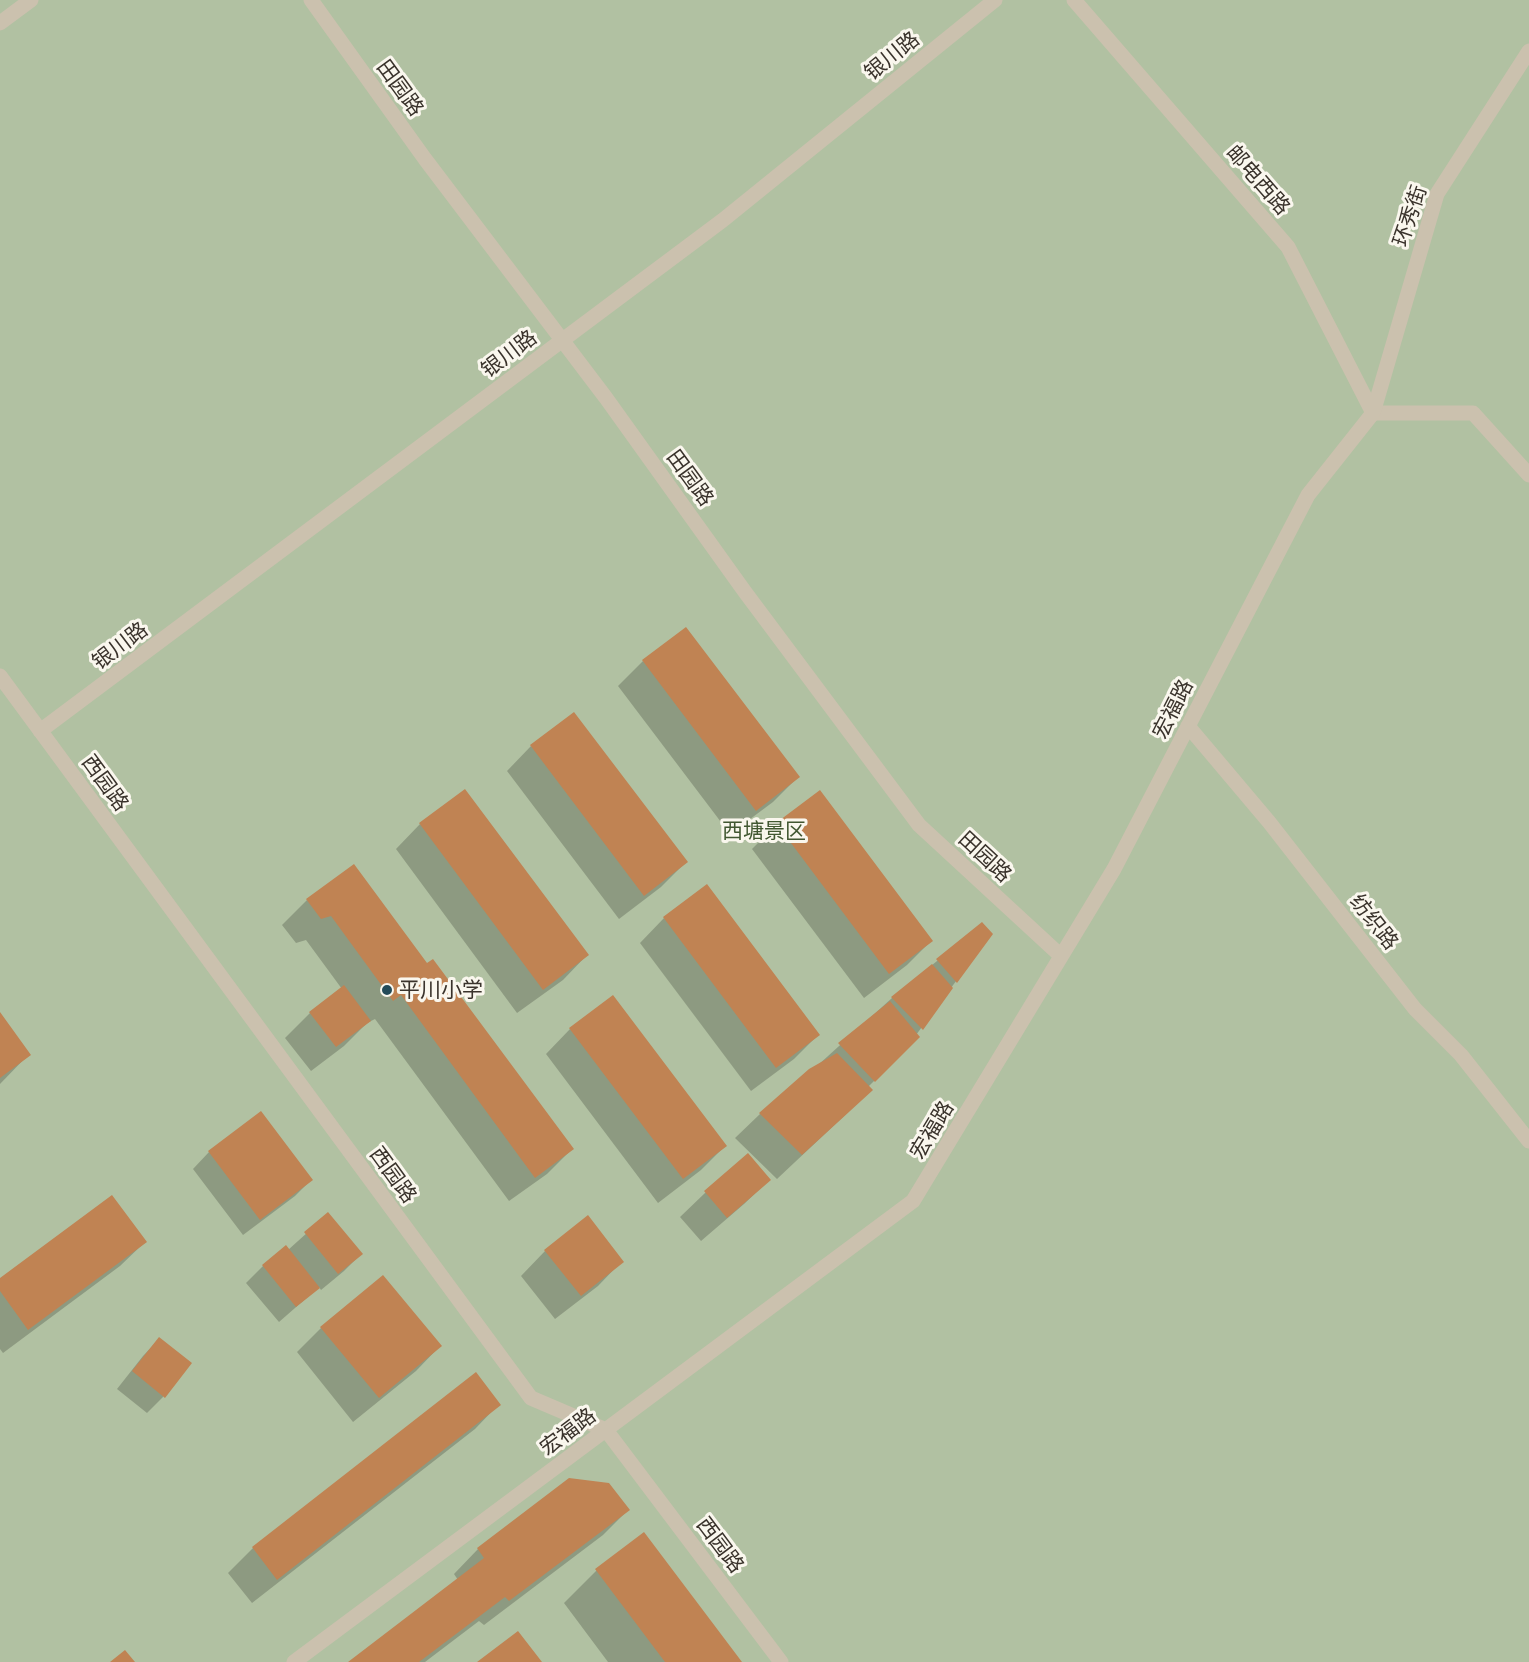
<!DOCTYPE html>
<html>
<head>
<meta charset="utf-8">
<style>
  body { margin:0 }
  canvas { display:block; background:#f3eee2 }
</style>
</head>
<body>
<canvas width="1529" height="1662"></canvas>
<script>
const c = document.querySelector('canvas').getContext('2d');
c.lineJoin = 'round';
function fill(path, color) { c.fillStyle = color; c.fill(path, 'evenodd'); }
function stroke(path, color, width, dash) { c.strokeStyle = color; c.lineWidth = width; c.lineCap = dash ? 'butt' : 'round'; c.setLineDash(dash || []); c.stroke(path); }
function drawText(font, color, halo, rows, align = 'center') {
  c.font = font + ' Lato,"Noto Sans SC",sans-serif'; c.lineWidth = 6; c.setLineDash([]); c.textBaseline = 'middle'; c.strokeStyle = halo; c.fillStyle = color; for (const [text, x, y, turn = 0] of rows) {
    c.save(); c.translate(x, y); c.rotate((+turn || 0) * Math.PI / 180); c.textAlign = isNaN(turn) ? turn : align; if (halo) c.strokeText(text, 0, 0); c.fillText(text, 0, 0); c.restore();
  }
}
fill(new Path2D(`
  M0,0H1529V1662H0Z`), '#b1c1a2');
fill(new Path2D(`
  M643,661L798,777L773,802L730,834L618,686Z
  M531,746L686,862L661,887L619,919L507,771Z
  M819,792L931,941L907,965L864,998L752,849L777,824Z
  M420,824L587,955L563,980L517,1013L396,849Z
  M307,900L427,965L572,1149L547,1174L509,1201L375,1019L367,1023L344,1046L311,1071L285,1038L310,1013L342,989L306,940L296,943L282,925Z
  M664,918L818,1035L794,1059L751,1091L640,943Z
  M982,924L991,934L916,1035L918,1037L868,1087L846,1114L777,1179L735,1138L760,1114L817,1066L892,998Z
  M0,1015L29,1054L0,1084Z
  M570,1029L725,1146L701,1170L658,1203L546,1054Z
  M209,1152L311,1180L295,1196L243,1235L193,1169Z
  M748,1156L769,1180L744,1204L701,1241L680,1217L705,1193Z
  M328,1214L361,1254L344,1271L321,1290L319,1287L279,1322L246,1283L263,1266L286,1247L288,1250Z
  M145,1242L120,1266L3,1353L0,1349V1280Z
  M545,1251L622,1261L598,1286L555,1319L521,1276Z
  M321,1328L440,1346L416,1371L353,1422L297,1352Z
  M159,1339L163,1397L147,1413L117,1389L143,1356Z
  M475,1374L499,1404L475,1429L252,1603L228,1573L253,1548Z
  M628,1510L603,1535L484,1625L479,1621L425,1662H350L458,1580L454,1574L478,1549Z
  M643,1535L740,1662H608L564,1603L596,1571Z`), '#0003');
fill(new Path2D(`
  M686,627L800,777L756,811L642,660Z
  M574,712L688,862L644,896L530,745Z
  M465,789L589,955L543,990L419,823Z
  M820,790L933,941L889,974L776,823Z
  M354,864L427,963L433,959L574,1149L535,1178L401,995L393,1001L331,916L321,919L306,899Z
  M707,884L820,1035L776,1068L663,917Z
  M982,922L993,934L957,983L936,959Z
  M932,964L953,988L923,1030L891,997Z
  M344,985L371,1021L336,1047L309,1012Z
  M613,995L727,1146L683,1179L569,1028Z
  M890,1001L920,1037L875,1082L838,1043Z
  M0,1012L31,1055L0,1078Z
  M837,1053L873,1090L802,1155L759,1113L809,1069Z
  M261,1111L313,1180L260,1220L208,1151Z
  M748,1153L771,1180L727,1218L704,1191Z
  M112,1195L147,1242L28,1330L0,1291V1278Z
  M328,1212L363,1254L338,1274L304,1232Z
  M588,1215L624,1262L581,1296L544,1250Z
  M286,1245L320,1288L296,1307L262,1265Z
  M383,1275L442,1346L379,1398L320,1327Z
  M159,1337L192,1363L165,1398L132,1371Z
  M476,1372L501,1405L277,1580L252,1547Z
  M569,1478L609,1483L630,1510L509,1601L505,1597L419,1662H348L484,1558L477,1548Z
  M644,1532L742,1662H665L595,1569Z
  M518,1631L542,1662H477Z
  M125,1650L135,1662H110Z`), '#c08353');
stroke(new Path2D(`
  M1373,413H1473L1529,475`), '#cbc1ae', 15);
stroke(new Path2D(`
  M311,0L425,159L606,398L745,592L919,825L1061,956
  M1074,0L1288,247L1373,413
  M0,23L31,0
  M0,676L531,1398L606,1430L781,1662
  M1188,726L1269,822L1415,1009L1461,1055L1529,1141
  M40,731L723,220L995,0
  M294,1662L913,1201L1114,869L1308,495L1373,413L1437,194L1529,51`), '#cbc1ae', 15);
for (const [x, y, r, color] of [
  [387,990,6,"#234b59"]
]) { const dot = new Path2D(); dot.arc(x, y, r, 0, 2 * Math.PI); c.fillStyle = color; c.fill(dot); stroke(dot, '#faf7ee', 2); }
drawText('21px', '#3a332c', '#faf7ee', [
  ["银川路",892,56,-39],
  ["田园路",400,88,54],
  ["邮电西路",1258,180,49],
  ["环秀街",1410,216,-71],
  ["银川路",509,354,-37],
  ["田园路",690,478,54],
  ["银川路",120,646,-37],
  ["宏福路",1173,709,-63],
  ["西园路",105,783,54],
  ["田园路",985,857,43],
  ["纺织路",1374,922,52],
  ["宏福路",932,1130,-59],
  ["西园路",393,1175,54],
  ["宏福路",568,1432,-37],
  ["西园路",720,1545,53]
]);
drawText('21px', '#415731', '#faf7ee', [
  ["西塘景区",764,831]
]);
drawText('21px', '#3a332c', '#faf7ee', [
  ["平川小学",399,990]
], 'left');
</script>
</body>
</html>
